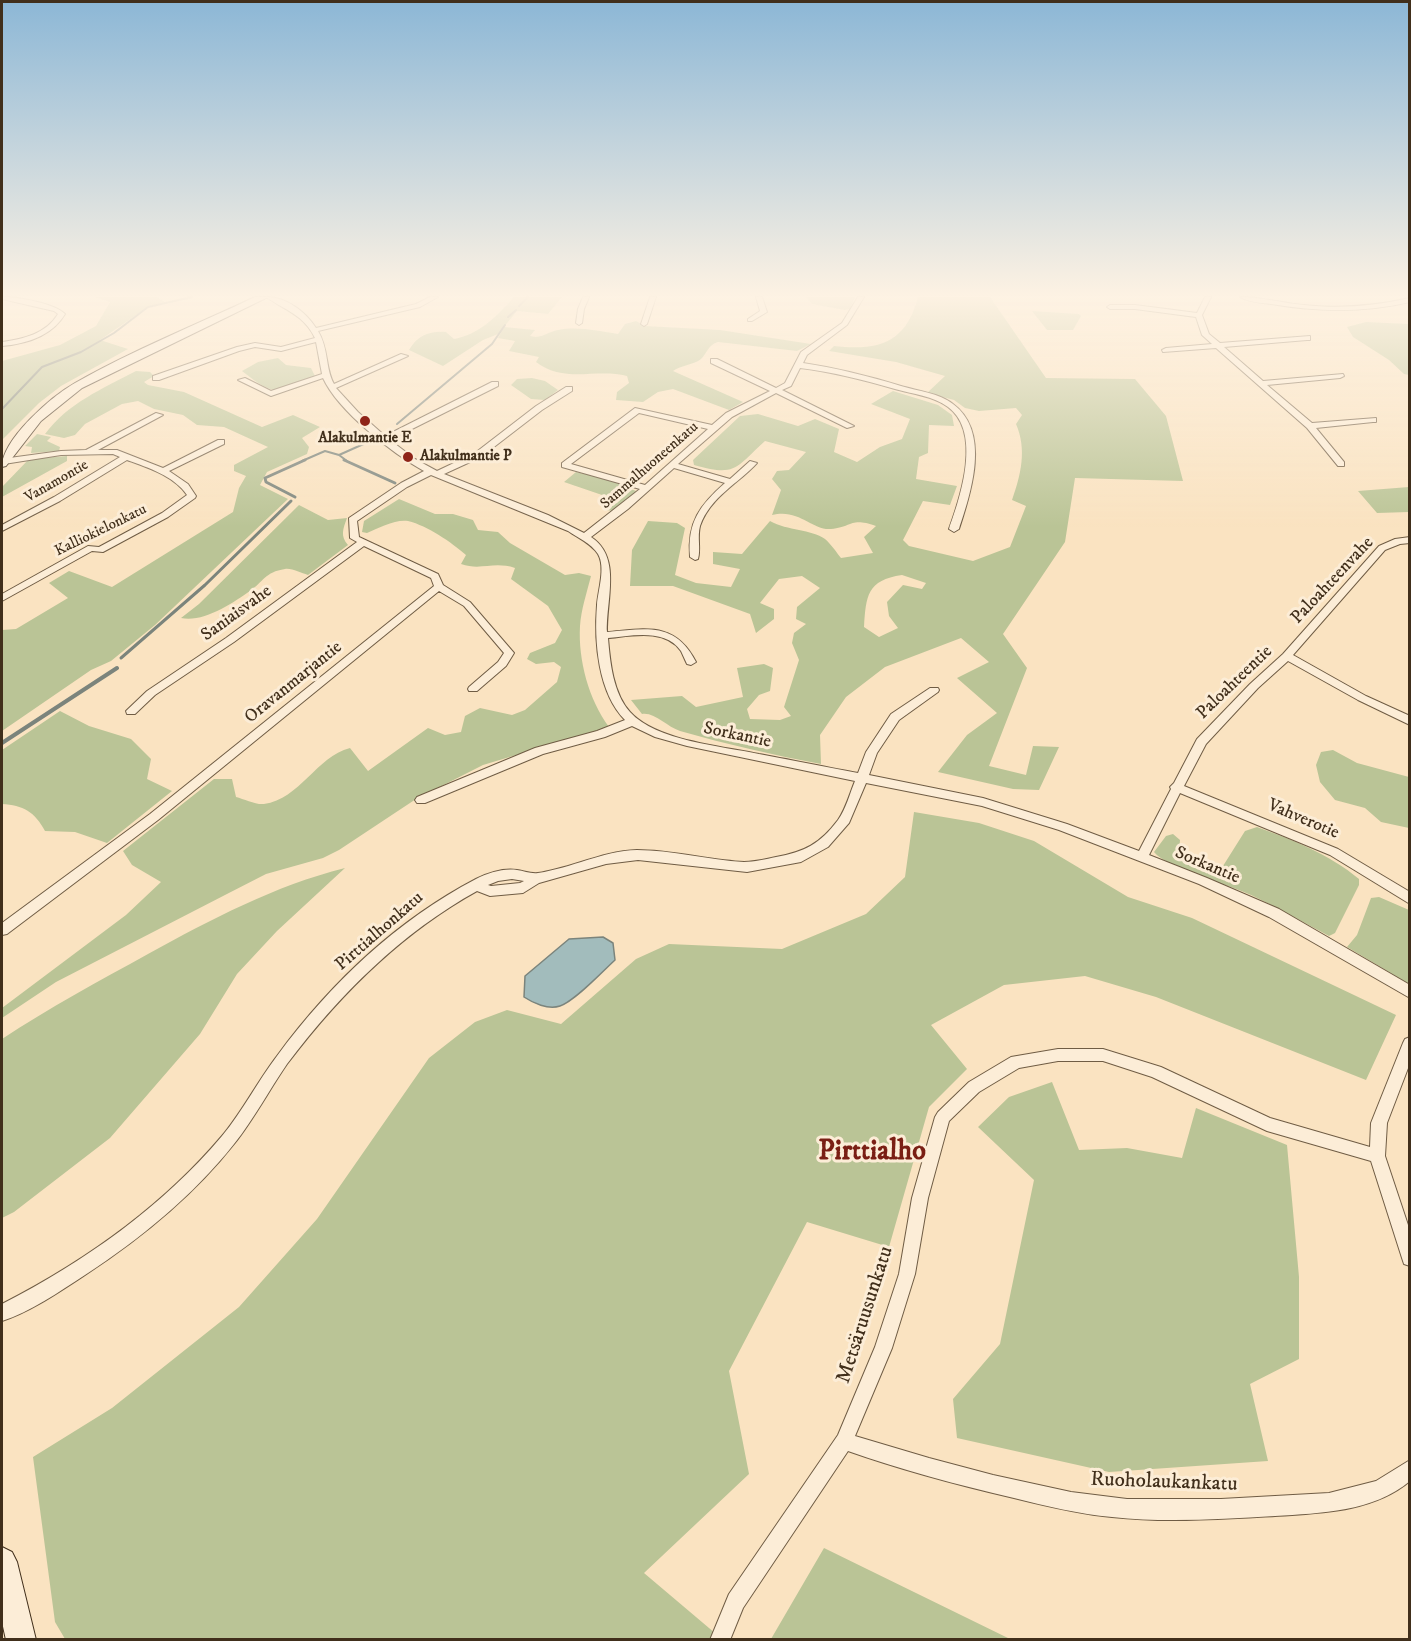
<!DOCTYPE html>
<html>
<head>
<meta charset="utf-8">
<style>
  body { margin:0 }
  #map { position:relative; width:1411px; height:1641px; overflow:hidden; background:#fae3c1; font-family:"IM FELL DW Pica",serif }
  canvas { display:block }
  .frame { position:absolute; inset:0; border:3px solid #412f1b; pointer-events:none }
</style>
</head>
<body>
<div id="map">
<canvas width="1411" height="1641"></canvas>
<div class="frame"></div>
</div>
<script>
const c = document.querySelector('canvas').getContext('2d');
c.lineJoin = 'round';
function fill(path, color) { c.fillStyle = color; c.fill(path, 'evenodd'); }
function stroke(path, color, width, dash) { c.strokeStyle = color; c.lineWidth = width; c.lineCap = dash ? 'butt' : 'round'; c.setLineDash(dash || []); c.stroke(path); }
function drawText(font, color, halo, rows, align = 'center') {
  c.font = font + ' "IM FELL DW Pica",serif'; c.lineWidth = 6; c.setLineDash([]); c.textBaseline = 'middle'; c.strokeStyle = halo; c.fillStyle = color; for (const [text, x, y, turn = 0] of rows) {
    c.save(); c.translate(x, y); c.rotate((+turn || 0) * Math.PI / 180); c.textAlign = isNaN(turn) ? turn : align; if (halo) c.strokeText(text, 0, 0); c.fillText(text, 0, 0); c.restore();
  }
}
fill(new Path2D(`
  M95,297H157L166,303L148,307L100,340L128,349L61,386L39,403L2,440V361L60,345L96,326L110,302Z
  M514,297H562L548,314L517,311L498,334L483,340L443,366L409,350C418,335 429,331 446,332L454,339C480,334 496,317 514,297Z
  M806,297H855L850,309L845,310L812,304Z
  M918,297H990L1046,378L1135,379L1166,416L1183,481L1075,478L1065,542L1003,634L1027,668L989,766L1026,775L1033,746L1059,747L1039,790L1013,789L938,772L967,735L997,713L957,678L989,662L961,638L885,667L846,697L820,735L821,764C773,755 726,744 680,731C667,727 655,712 642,714L631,700L682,696L696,707L743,697L737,668L764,664L773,668L770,691L759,695L747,709L750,719L780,720L791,716L784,707L799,660L792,643L794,633L806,624L796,619L797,607L820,588L802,576L779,579L760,603L774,609V619L756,633L750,614L673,586H630L632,550L648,521L677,523L685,528L675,575L696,583L731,587L740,569L713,564V552L742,554L770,521C788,531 811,529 825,539C831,544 837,553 841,558L873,553L864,537L876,526C850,517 853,527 831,529C813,531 799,508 772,515L781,490L772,479L777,471L789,470L806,452L765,441C735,468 737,477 694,465L693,460L740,416L758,414L798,426L815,419L839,429L834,452L857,462L880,447L902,439L910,419L871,404L893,391L938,405L952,415L954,426L929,425L928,453L919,457L916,479L957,486L950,505L923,501L903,540L909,546L973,561L1010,547L1026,506L1012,500C1021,475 1027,449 1016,424L1022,415L1016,408L979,411L965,408L954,400L927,393L945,376L896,362L829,351L834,346C877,351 906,344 918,297ZM902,575L926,583L922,589L903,585L887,602L889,616L898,628L879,637L864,627C866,596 867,580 902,575Z
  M1032,311L1079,314L1081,316L1073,330H1047Z
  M636,321L645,326L720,330L811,344L797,351L718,342C708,345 708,352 701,359C694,365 681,365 673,371L743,402L729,410L673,389L658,392L643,402L616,400L617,392L629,383L627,376C595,368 565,384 536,362L539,357L509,351L515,341L498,338L504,327L535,330L530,336C542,339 547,332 558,330C577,326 599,331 618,334L625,324Z
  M1366,322L1409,324V375L1404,374L1389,360L1353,337L1347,327Z
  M278,358L286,365L311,368L317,380C282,396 273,396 242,371L258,362Z
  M136,371L150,372L154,376L144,382L148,385L184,392L262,427L293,415L320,427L302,438L309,447L307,454L267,472L260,485L288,499L155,625L111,661L91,670L2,731V630L16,629L68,598L49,583L69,571L112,587L233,512L239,488L246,476L234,471V465L268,447L224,427L197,425L183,415L154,409L138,401L122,404L85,424L75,435L64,438L45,434C68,403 102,389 136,371Z
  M532,378L545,381L558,390L545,400L531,399L511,385L517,379Z
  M37,434L51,437L47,441L60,447L59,451L31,453L32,447L25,446Z
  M67,456V461L2,497V487L29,459Z
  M576,472L605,478L636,491V495L614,511L606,510L601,504L602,495L564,482Z
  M1409,487V512L1377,513L1358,491Z
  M399,499L435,514H453L473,520L478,530L498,532L510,543L565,575L579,573L591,576C587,592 581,610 580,626C578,660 589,700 609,727L483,765L416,799L339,850L323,858L266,874L225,895L56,982L2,1018V1008L126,915L161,882L132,865L123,851L214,779H232L236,797C244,799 256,805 264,804C300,799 316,757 350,748L368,771L428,728L445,735L461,732L465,716L480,708L512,715L525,710L557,682L561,667L554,662L536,664L527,659L530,653L555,643L562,630L548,606L511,579L515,568C493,561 481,571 461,564L466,555C451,542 428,526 408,521C396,519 378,528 367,533L362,532L364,521Z
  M299,505L328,520L347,518C343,529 340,536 348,545L308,575C301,573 292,568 285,569C265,572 263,582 250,591C233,603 203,623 181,618L199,604Z
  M60,711L89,726L131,739L151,759L147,779L172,791L107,843L75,832L45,831C35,812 23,805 2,804V750Z
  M1333,750L1357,763L1409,777V828L1381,822L1365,808L1335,800L1320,782L1316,765L1321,752Z
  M914,812L979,823L1034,841L1128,897L1192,918L1396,1015L1366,1080L1156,997L1085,976L1004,985L931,1025L967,1069L929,1107L889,1247L807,1222L729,1371L749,1474L644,1573L722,1639H65L55,1622L33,1457L112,1408L239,1307L317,1219L429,1058L475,1022L507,1010L561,1024L636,959L669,944L782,949L866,914L905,877Z
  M1257,827C1293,840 1329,854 1359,879V885L1335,933L1329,936C1303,922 1277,907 1251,895C1228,884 1168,869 1154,852L1166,836L1173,834L1180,840L1179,853L1210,867L1223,866L1245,831Z
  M345,868L277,931L237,974L200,1034L110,1138L14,1212L2,1218V1039C49,1008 99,981 148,954C212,919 274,886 345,868Z
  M1379,897L1409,910V984L1347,947L1357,935L1371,898Z
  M1052,1082L1079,1150L1127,1148L1182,1158L1196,1108L1287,1145L1299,1277V1359L1250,1384L1268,1461L1109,1472L957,1438L953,1399L1000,1344L1034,1180L978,1127L1009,1097Z
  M824,1548L1010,1639H771Z`), '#bac496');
const water = new Path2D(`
  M603,937L613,943L615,960C603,971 575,1001 560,1006C548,1010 533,1003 524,997L525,976L569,939Z`);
fill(water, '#a2bcbc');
stroke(water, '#7b847c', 1.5);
stroke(new Path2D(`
  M519,306L528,297
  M508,317L516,310
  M2,409L42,367L81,352L114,333L148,307L192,297
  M397,424L492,344L505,325
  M339,455L347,461
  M302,461L325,451L339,455L368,442`), '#7b847c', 2);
stroke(new Path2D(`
  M344,460L395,483
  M295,497L266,482L265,478L305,460
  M121,658L205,585L291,501`), '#7b847c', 3);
stroke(new Path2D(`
  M2,743L117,668`), '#7b847c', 4);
const minor = new Path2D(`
  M2,297C18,297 54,303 65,314C52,336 26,344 2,346V342C23,339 46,334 58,314L54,311L2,299Z
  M266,297C286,297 305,311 316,328L416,304L430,297H438L420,307L318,331C329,349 325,368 334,384L401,354L408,356L336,388L358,412L385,436L492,382H498V386L390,440L415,459L437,471L475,453L536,406L566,387H572V391L542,410L481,457L444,474L548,515L584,533L640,489L562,467V463L635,408L712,425L726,413L770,391L711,363V359H717L776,388L785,383L801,352L842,323L858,297H864L847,325L807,355L803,363C836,368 869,376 901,386C918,391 939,393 953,404C991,432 971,493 959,529L954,532L949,529C961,496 982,432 948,407C933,396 913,394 895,389C864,380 833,372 800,368L791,386L782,390L854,426L847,428L776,393L732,417L678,464L730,479L750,461L757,463C739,483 710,497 700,526C697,537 701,549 698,559L695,560L690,557C687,522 700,505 725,483L674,468L628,509L591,537C622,557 606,600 607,632C646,629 675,621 696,662L691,665L687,664C685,660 683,655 681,651C665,628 631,636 608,638C610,662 613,693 630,712C656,741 722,746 759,754C792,760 825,767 858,773L866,752L891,714L930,688H938L939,690L938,692L899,720L877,753L869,775L983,798L1067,824L1139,851L1171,789L1170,787L1174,783L1197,739L1250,684L1283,654L1379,546L1395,539L1410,537V543L1400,544L1385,550L1293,655L1366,696L1410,716V725L1358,700L1288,661L1258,688L1206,744L1184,786L1338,849L1410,892V904L1330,855L1180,793L1149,855L1207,878L1279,909L1410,985V998L1269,917L1199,884L1059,830L982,806L866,783L849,823L828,847L801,862L747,872L638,860L606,864L539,883L523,893L490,896L477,891C401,933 339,995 287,1064C269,1090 254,1119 234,1144C193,1196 140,1239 85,1275C59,1292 30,1312 2,1321V1304C84,1262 162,1207 222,1136C243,1111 257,1082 277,1056C330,984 396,921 476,879C488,873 503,868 517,870C524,871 531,874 538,873C572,868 602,851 637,850C671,850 709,860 744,862C754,862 766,859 776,857C804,852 820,844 838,820C846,809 850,793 855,781L687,746L655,737L632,726L605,737L543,754L425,803H417L415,800L417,797L535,748L597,731L625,720C598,693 594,641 597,605C598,590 606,568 598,554C591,543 578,538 568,531L431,475L407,487L357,521L359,537L438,574L443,585L470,602L514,653L506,666L477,691H469L468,689L469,687L498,662L504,653L464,606L439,591L158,820L7,934L2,935V923L150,814L434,586L431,578L364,546L234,642L155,695L135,714H127L126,711L147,691L226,638L357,542L350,538L349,518L401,483L424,471C393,454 338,411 323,378L271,396L238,380L245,378L271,391L322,374L316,342L281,351L255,347L239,351L159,380H153V376L237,347L255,343L281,347L315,338C304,315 285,310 266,297ZM639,413L708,429L645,485L571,464ZM512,879L524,881L520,883L491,886L488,885L498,881Z
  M583,297H589L584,309L582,323L579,325L576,323L578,309Z
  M650,297H656L647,324L644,326L641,324Z
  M756,297H762L767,312L752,321H748V319L760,311Z
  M1205,297H1211L1202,315L1209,334L1220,343L1310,336V340H1307L1224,347L1263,381L1343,374L1344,376L1340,378L1267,385L1312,423L1376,418V422H1373L1316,428L1344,462V466H1338L1307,428L1216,348L1163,352L1162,350L1166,348L1212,344L1202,335L1196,317L1135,309H1110L1107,307L1110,305H1135L1197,313Z
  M1240,297C1261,297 1282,303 1304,305C1340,309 1374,306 1410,298V302C1363,313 1318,312 1271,304C1261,303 1248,302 1240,297Z
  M156,413L163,415L98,450H117L163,468L218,440H224V444L169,471L188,484L196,496L195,498L168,517L103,552L92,551L2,601V594L88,546L99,547L162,513L187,495C174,476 149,468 127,460L60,501L2,531V525L54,497L120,457L113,454L61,455L4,464L2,463V459L61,451L86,450Z
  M1410,1037V1063L1387,1123L1385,1156L1410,1231V1266L1404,1264L1402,1258L1371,1161L1267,1131L1152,1077L1103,1061H1058L1019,1068L979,1092L949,1121L928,1198L915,1274L892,1348L855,1436L929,1458L993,1475L1071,1492L1127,1499H1221L1329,1493L1376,1481L1410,1460V1481C1373,1512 1321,1513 1275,1516C1221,1519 1166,1523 1112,1517C1079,1514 1046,1506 1014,1498C958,1485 902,1470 848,1451L743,1608L730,1640H710L729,1594L838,1435L875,1347L899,1274L912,1198L935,1117L938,1112L969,1082L1011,1057L1058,1049H1103L1161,1067L1270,1118L1370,1147L1371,1123L1403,1043L1405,1039Z`);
const secondary = new Path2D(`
  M255,297H268L82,388L41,421L6,466L2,467C2,439 52,396 75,383C133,350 196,325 255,297Z
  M2,1547L12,1552L17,1562L36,1640H6L2,1622Z`);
stroke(minor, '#6f5c44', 2);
stroke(secondary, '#412f1b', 2);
fill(minor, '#fcedd7');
fill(secondary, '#fcedd7');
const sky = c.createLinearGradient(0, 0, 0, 527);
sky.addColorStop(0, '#8cb7d6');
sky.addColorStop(0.56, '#fdf2e3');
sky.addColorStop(1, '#fdf2e300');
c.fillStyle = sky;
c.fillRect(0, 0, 1411, 527);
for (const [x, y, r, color] of [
  [365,421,6,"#8f2418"],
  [408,457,6,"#8f2418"]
]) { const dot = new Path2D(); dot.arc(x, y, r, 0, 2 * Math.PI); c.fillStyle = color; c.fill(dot); stroke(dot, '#fcedd7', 2); }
drawText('bold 15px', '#412f1b', '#fcedd7', [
  ["Alakulmantie E",365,439],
  ["Alakulmantie P",420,457,"left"]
]);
drawText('15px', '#412f1b', '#fcedd7', [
  ["Sammalhuoneenkatu",650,466,-41],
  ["Vanamontie",57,482,-30],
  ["Kalliokielonkatu",101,531,-26]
]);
drawText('18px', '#412f1b', '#fcedd7', [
  ["Paloahteenvahe",1333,581,-47],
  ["Saniaisvahe",237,614,-36],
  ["Oravanmarjantie",294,683,-39],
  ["Paloahteentie",1235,683,-44],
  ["Sorkantie",737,736,12],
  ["Vahverotie",1303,820,23],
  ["Sorkantie",1207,866,23],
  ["Pirttialhonkatu",380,932,-41]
]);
drawText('21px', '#412f1b', '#fcedd7', [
  ["Metsäruusunkatu",866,1315,-72],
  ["Ruoholaukankatu",1164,1483,2]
]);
drawText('bold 28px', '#7a1f14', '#fcedd7', [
  ["Pirttialho",872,1153]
]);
</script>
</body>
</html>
